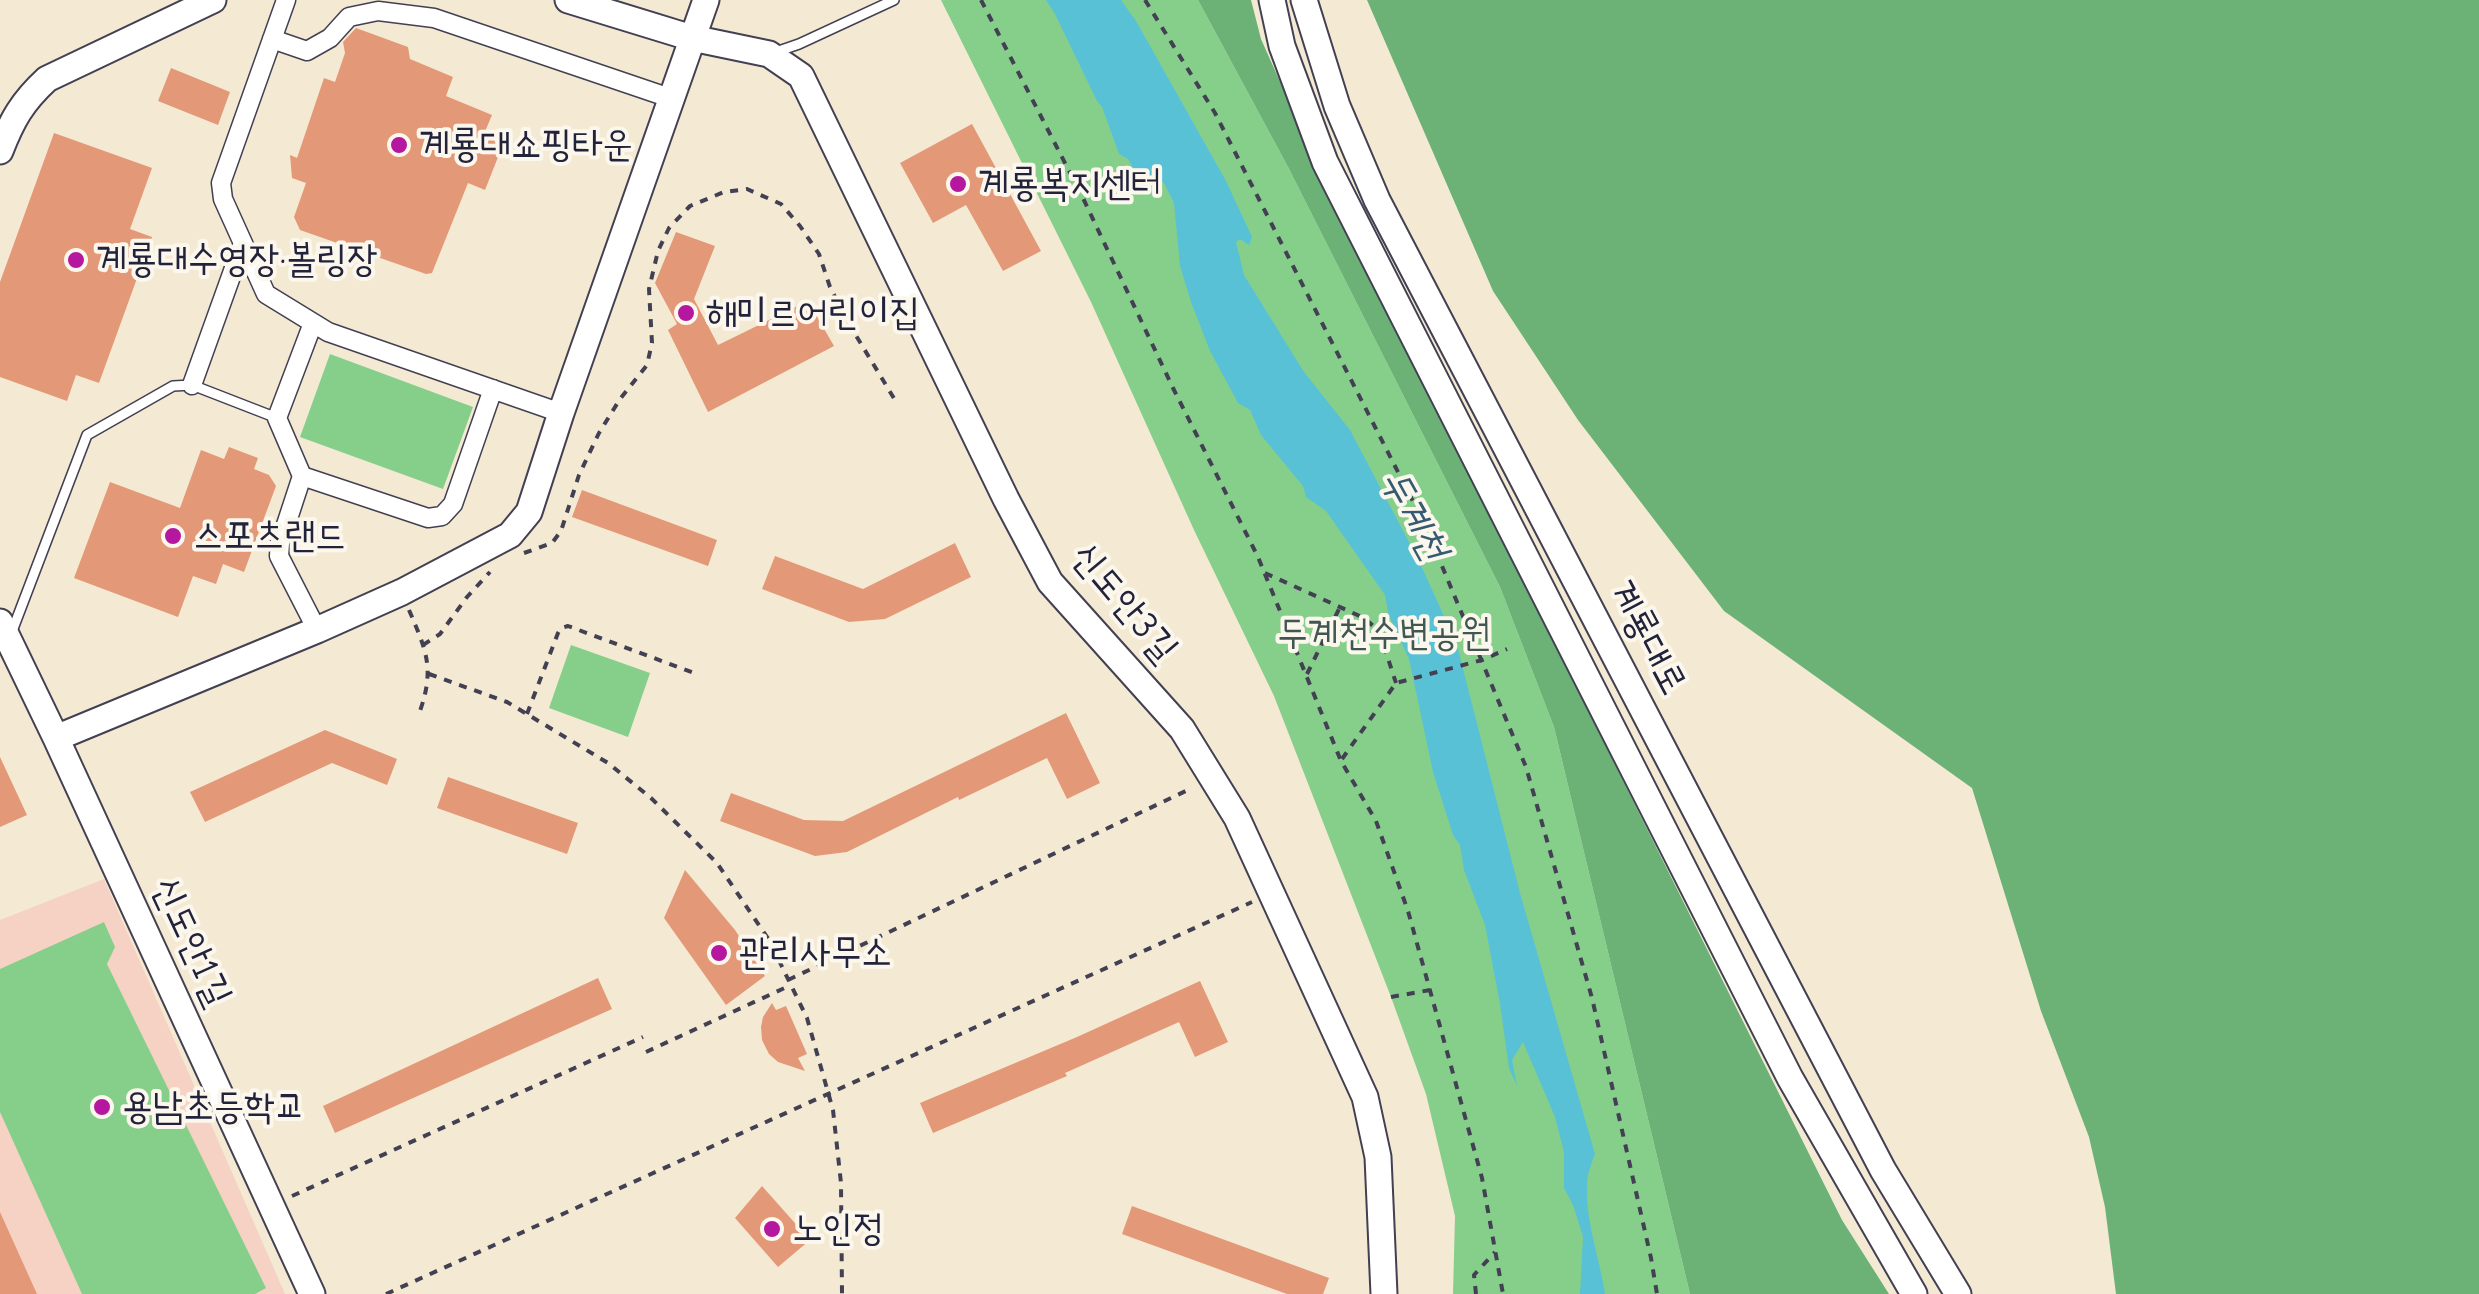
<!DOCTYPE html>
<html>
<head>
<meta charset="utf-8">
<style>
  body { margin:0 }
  canvas { display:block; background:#f4e9d2 }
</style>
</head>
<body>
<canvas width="2479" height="1294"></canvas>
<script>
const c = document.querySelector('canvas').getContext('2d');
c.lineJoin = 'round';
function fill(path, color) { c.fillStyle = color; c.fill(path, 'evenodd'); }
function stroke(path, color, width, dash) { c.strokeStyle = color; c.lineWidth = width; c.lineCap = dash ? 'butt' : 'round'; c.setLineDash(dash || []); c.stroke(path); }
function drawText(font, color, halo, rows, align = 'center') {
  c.font = font + ' "Comic Neue","Poor Story",sans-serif'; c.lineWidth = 8; c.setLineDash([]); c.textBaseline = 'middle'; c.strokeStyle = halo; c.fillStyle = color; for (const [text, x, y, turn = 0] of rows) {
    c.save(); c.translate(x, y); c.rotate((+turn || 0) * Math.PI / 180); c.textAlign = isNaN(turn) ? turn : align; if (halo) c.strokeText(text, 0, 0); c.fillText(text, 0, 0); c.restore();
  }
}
fill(new Path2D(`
  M104,879L285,1294H0V920Z`), '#f6d2c4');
fill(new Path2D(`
  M941,0H1198L1288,167L1500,587L1554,727L1690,1294H1453L1455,1216L1426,1094L1391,997L1274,696L1194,530L1091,302Z
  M330,354L473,407L443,489L300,437Z
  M571,645L650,673L628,737L549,708Z
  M104,922L115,947L107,964L266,1288L255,1294H82L0,1112V969Z`), '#86cf8b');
fill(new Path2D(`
  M1198,0H1251L1261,39L1326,185L1842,1220L1889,1294H1690L1554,727L1500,587L1288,167Z
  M1367,0H2479V1294H2116L2105,1207L2089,1137L2041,1011L1972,788L1724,611L1578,420L1493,291Z`), '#6cb277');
fill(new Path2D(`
  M1046,0H1121L1136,21L1226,181L1252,237L1249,245L1240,239L1236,242L1244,275L1304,372L1350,430L1419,561L1457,645L1520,893L1595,1154C1592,1163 1587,1174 1587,1184C1585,1220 1600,1259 1605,1294H1580L1583,1237L1573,1205L1564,1188V1152L1555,1117L1523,1042L1512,1060L1517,1086L1509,1068L1500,1004L1485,925L1464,870L1460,845L1453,835L1433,772L1409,659L1388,613L1385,595L1326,511L1306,497L1303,486L1261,435L1250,410L1238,403L1210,351L1191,302L1180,266L1174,203L1164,183L1156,177L1141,182L1128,159L1119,154L1102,107L1097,101L1055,14Z`), '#59c1d5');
fill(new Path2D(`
  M356,28L408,47L410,59L453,77L446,96L492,115L484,134L493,138L500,152L485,190L468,183L432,273L426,274L300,230L294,217L306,183L292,178L290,155L297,158L324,78L335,82L345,53L343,42Z
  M171,68L230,92L218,125L158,101Z
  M972,124L1041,251L1003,271L966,205L933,223L900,163Z
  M54,133L152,168L130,229L152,237L99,383L76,375L67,401L0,377V282Z
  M676,232L715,246L694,299L718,345L808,301L834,346L708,412L668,330L677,324L655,283Z
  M229,447L258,458L254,469L269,475L276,486L244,572L223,564L216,584L193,576L178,617L74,578L110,482L180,508L201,450L224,459Z
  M582,490L717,540L708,566L572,517Z
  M955,543L971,577L885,619L849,622L762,589L775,556L863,589Z
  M1066,713L1100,783L1067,799L1047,758L959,800L958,797L847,852L815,856L720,821L731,793L804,820L843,821Z
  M325,730L397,759L387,785L332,763L205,822L190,792Z
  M0,757L27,815L0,827Z
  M448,777L578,823L567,854L437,808Z
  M685,870L735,930L765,976L726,1005L664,918Z
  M598,978L612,1009L335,1133L323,1106Z
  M1200,981L1228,1042L1195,1057L1179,1022L1065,1073L1067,1076L933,1133L920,1103L1077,1037Z
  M772,1003L776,1010L786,1006L807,1054L798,1058L805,1071L778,1062L769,1054L762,1040L761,1027L763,1017Z
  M762,1186L810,1240L778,1267L735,1218Z
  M1132,1206L1329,1278L1323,1294H1287L1122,1234Z
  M0,1212L37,1294H0Z`), '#e39978');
const lane = new Path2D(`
  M773,53L799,44L894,0
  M11,634L87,435L173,386L192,385L277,418`);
const street = new Path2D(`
  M286,0L221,183L223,199L266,294L328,332L561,413
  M272,39L307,51L330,38L349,17L378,11L434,18L670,98
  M313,323L277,418L302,476L280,543L279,556L317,630
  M192,385L243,243
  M302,476L428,518L442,516L453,504L493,389`);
const secondary = new Path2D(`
  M568,0L692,38L769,54L801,76L1006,499L1050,582L1182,729L1237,818L1365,1097L1378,1157L1384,1294
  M1272,0L1282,46L1325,162L1790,1078L1914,1294
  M1304,0L1337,106L1377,200L1883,1170L1958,1294
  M0,151C12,120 22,102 47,79L213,0
  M0,622L56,738L312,1294
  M56,738L317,630L402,592L510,535L529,512L561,413L706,0`);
stroke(lane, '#424052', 12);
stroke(street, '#424052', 21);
stroke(secondary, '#424052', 29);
stroke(new Path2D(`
  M981,0L1082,196L1173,388L1258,557L1341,761L1376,821L1408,911L1482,1178L1503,1294
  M1145,0L1215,113L1424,523L1526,767L1592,998L1651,1258L1657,1294
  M524,553L552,543L561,531L579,475L599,433L620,399L647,365L652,343L649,289L658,251L669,228L690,206L724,192L747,189L781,204L800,226L819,254L830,287L846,319L895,400
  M1265,573L1364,618L1379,631L1396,683
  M409,610C426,650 435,668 420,711
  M423,645L440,634L467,597L490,572
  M429,674L507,702L608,763L651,798L717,863L769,940L807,1018L833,1110L841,1183L842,1294
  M1307,674L1340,607
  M527,714L558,633L561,628L568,626L694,673
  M1342,759L1396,683L1482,660L1507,649
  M788,980L1190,789
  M1391,997L1430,990
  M646,1052L791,985
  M292,1196L643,1037
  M386,1294L1252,902
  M1476,1294L1474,1275L1495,1252`), '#424052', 4, [8, 8]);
stroke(lane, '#fff', 9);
stroke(street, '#fff', 18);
stroke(secondary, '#fff', 25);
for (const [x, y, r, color] of [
  [399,145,10,"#b5179e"],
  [958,184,10,"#b5179e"],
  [76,260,10,"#b5179e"],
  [686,313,10,"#b5179e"],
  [173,536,10,"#b5179e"],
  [719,953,10,"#b5179e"],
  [102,1107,10,"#b5179e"],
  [772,1229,10,"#b5179e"]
]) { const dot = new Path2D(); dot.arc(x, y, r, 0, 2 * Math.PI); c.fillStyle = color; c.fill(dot); stroke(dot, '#fbf7ec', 4); }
drawText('38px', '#22223b', '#fbf7ec', [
  ["계룡대쇼핑타운",419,145],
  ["계룡복지센터",978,184],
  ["계룡대수영장·볼링장",96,260],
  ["해미르어린이집",706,313],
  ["스포츠랜드",193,536],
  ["관리사무소",739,953],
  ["용남초등학교",122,1107],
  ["노인정",792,1229]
], 'left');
drawText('38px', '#22223b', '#fbf7ec', [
  ["신도안3길",1124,603,50],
  ["계룡대로",1647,638,62],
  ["신도안1길",191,942,65]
]);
drawText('38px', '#405653', '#fbf7ec', [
  ["두계천수변공원",1384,634]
]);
drawText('italic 40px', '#355a71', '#fbf7ec', [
  ["두계천",1413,515,61]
]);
</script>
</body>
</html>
